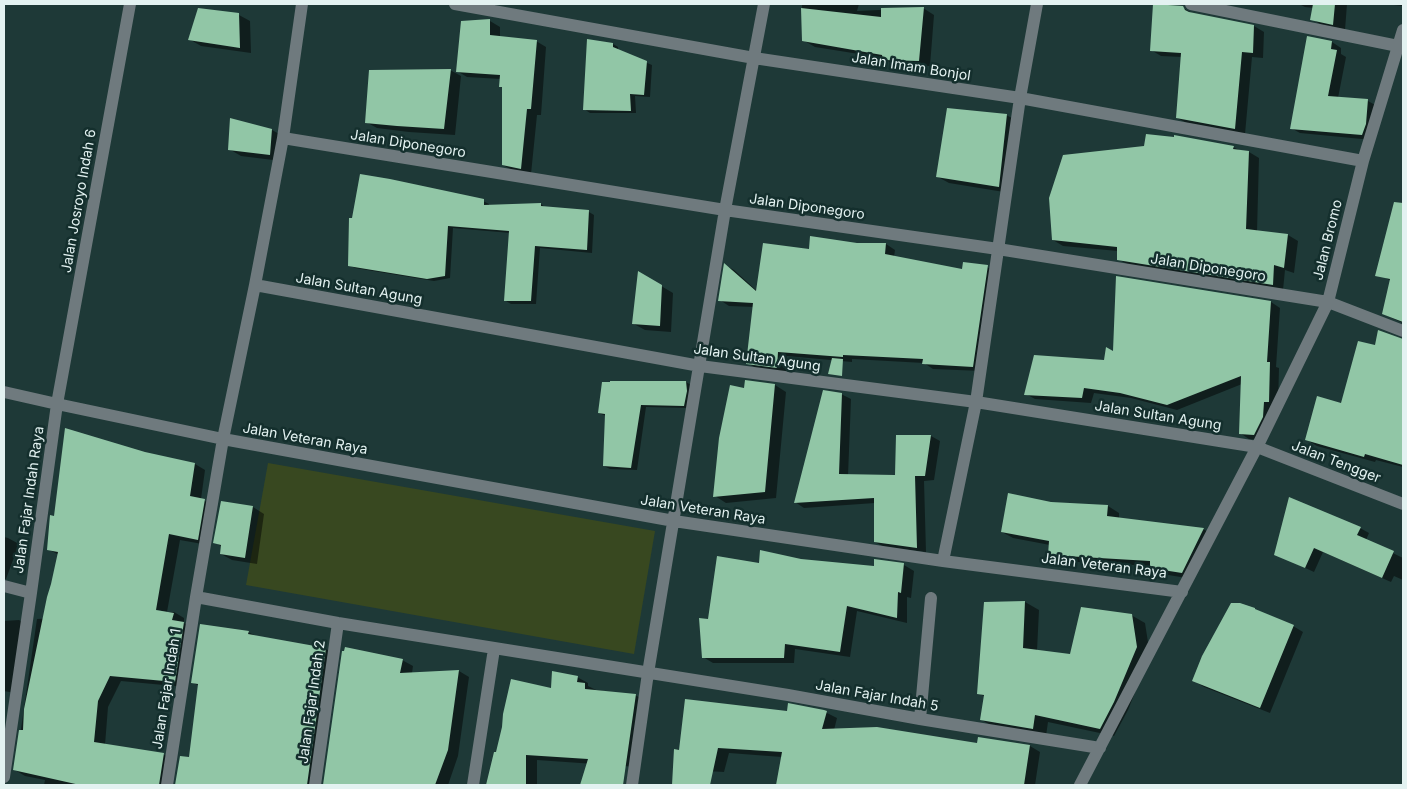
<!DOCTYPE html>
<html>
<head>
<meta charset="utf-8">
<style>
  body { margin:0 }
  #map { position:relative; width:1407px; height:789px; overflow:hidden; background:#1e3937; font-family:Inter,sans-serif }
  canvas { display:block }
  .frame { position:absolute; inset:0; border:5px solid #e3f2f1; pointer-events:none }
</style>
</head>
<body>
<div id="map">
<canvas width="1407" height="789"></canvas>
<div class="frame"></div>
</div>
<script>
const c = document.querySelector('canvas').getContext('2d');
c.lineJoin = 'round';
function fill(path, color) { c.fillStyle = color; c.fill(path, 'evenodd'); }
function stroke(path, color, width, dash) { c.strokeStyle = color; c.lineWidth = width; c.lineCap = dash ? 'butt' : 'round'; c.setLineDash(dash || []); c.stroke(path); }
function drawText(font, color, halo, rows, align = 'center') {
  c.font = font + ' Inter,sans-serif'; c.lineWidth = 5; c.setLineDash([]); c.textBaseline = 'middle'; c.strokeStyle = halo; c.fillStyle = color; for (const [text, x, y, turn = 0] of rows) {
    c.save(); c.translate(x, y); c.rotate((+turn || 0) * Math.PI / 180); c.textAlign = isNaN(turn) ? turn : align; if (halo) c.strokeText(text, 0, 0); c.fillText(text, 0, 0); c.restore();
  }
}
fill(new Path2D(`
  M268,463L655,531L634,654L246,585Z`), '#384820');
fill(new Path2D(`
  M802,4H859L857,11L923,8L934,15L930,66H895L884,58L815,47L803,40Z
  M1299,4H1347L1345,30L1323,26L1312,19L1314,8L1305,7Z
  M1385,4H1403V6Z
  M1183,8L1204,20L1254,26L1264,32L1263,58L1252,57L1245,134L1187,123L1177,118L1182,57L1161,56L1151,50Z
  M239,15L250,21L251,53L201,46L189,39Z
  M490,21L500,27V37L536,41L546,47L541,115H537L531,174L514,171L503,165V88L500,86L501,79L467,77L457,71Z
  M1332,42L1341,48V54L1346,57L1338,98L1368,101L1377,106L1372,140L1300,133L1291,128Z
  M613,44L618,47V51L652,65L650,97L635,96L636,113H590L584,109Z
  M450,70L461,76L455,135L409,132L377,128L366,122Z
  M1006,115L1018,121L1010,193L949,183L938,177Z
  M272,130L283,136L281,161L241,156L229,149Z
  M1233,147L1241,151L1249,152L1259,158L1257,232L1288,235L1298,241L1294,273L1285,270L1283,290L1129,265L1118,259V251L1063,246L1053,240Z
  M483,201L489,204V206L541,204L546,208L589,212L594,215L592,253L540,248L536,304H511L506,301L511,233L453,228L450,278L434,281L355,268L349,265Z
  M1397,222L1403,224V323L1383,314L1391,281L1384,277Z
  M857,244H886L895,250L894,257L963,271L987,267L996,272L982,371L933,369L924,363L852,359V362L787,356L786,372L757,369L748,363L754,307L729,306L720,300L725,265L734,270L757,291L810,251Z
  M639,273L673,293L671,332L645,330L634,324Z
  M1117,278L1271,302L1280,308L1276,367L1279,368L1278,406L1263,440L1249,439L1240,433L1242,384L1177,410L1131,398L1094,393L1091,403L1035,399L1026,394L1105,361L1114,353Z
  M1400,340H1403V467L1376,460L1375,462L1317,446L1307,440L1342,404L1376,347Z
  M686,382L691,385L689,408L646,407L637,470L610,469L604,466L606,416L599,413Z
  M775,385L786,392L776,498L726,503L715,496L745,389Z
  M841,394L851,399L848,476L896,477L897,436H931L940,441L934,480L924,481L926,552L884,547L875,542V503L804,508L795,502Z
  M144,453L195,464L205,470L201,499L215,506L208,545L180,540L167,612H174L184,618V623L194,629L185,687L121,681L108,707L105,745L163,754L174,761L171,785H44L45,780L25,776L15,770L37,619L167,612L63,590L59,555L48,549L55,517Z
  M1290,499L1360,528L1369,533L1366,540L1403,558V580L1394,576L1391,582L1323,552L1314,572L1275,554Z
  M1051,503L1108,506L1119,513V519L1203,529L1214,535L1193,579L1162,574L1151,566L1060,561L1049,555L1050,545L1013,538L1002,532Z
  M253,507L264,514L257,564L232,560L221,554L222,547L215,542Z
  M4,537L8,538L19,544L6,579H4Z
  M801,560L875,567L904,565L914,571L911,598L907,597V623L857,611L850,657L795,649L794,663H713L703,657L709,620L760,564Z
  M1025,602L1039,610L1037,651L1070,656L1131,615L1145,623L1150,655L1128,710L1114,736L1048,722L1046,736L995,728L982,720L985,697L979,693L986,604Z
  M19,620L30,627L20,694L4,691V621Z
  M1293,626L1303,632L1270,713L1204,687L1194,681Z
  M248,632L256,636L326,649L336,655L318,785H176L181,757L190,759L199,686L192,682Z
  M343,652L402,660L413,666L412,673L459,671L469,677L458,756L448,785H324Z
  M577,677L588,683V686L596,690L635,695L646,701L637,767L537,760V785H488L495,754L552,689Z
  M823,711L837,718L834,730L978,745L979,738L1030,746L1040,752L1035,785H777L782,757L729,753L724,772L689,770L679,764L788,712Z`), '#0007');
fill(new Path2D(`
  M1153,4L1183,6L1185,10L1189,12L1254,25L1253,53L1242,52L1235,129L1176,118L1181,53L1150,51Z
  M1313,4H1335L1333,25L1310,20Z
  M924,7L919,61L883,60L882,55L802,41L801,8L881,17V8Z
  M198,8L239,13L240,48L188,40Z
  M490,19V35L537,40L531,109H527L521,169L502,165V87H499L500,75L456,72L461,21Z
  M1307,36L1332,41L1331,49L1337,50L1328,96L1368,99L1366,124L1362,135L1290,129Z
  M587,39L613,43V47L647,61L644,95L630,94L631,111L583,110Z
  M451,69L444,129L397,126L365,123L369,70Z
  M947,108L1007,114L999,187L936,177Z
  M230,118L272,129L270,155L228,150Z
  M1146,134L1174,137V135L1234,146L1233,149L1249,151L1246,229L1288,234L1284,268L1274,265L1273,285L1117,260V247L1052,240L1049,198L1063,155L1144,146Z
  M360,174L390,179L484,199V205L541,203V206L589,210L587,250L535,246L531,301H504L509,231L448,226L445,276L427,279L348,266L349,218H352Z
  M1394,202L1403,203V322L1382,314L1390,279L1375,276Z
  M810,236L857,243H886L885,254L962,269L963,262L988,265L973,367L922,364L923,359L843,355V357L778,352L777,368L746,364L753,303L718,301L724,263L756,291L763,243L809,249Z
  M638,271L662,285L660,326L632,324Z
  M1116,276L1271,301L1267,362H1270L1269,402H1264L1263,417L1254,435L1239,434L1241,376L1167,405L1120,393L1084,388L1082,398L1024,395L1034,355L1104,360L1106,347L1113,351Z
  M1378,330L1403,339V465L1365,454L1364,457L1305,440L1317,396L1341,403L1358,341L1375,345Z
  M832,358L843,359L842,376L828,374Z
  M745,380L775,384L765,492L713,497L719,438L730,385L744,388Z
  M610,381H686L687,391L684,406L641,405L631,468L603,466L605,414L598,413L602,382H610Z
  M823,390L842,393L839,474L895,475L896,435H931L925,476H915L917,548L874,542V498L794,503Z
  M65,428L145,452L195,463L190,496L205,499L198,540L169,534L156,610L174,613L172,620L184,622L175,682L110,676L98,701L94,742L164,753L159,785H80L13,770L19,730H23L24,709L47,597L51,584L58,552L47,550L50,515L54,516Z
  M1008,493L1051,502L1108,505L1107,516L1204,528L1182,573L1150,568V561L1048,555L1049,541L1001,532Z
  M1289,497L1361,527L1357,535L1394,551L1382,578L1314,548L1305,568L1274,555Z
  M221,501L253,506L245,558L220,554L221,545L213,543Z
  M760,550L801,559L874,566V559L904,563L901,593L898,592L897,618L847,606L840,652L785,644L784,658H702L699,618L708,619L717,556L759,563Z
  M1025,601L1023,648L1070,654L1081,607L1132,614L1137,647L1114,702L1100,729L1035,715L1033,729L980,720L984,695L977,694L984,602Z
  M1231,603H1240L1255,608V609L1294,625L1260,708L1192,681L1202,656Z
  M200,624L249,631L248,634L326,648L307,785H175L180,756L189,757L198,684L191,683Z
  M345,647L403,659L400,673L459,670L448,750L435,785H323L342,651H344Z
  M552,671L578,676L577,682L585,683V689L636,694L623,785H580L588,759L526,755V785H486L494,752H496L502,727L503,714L511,679L551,688Z
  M685,699L787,711L788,703L824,710L827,711L822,729L877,727L977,743L978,737L1030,745L1024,785H776L782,752L718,748L710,785H672L674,749L679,750Z`), '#91c6a6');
stroke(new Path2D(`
  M455,4L754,58L1020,98L1363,161
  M1191,4L1398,46
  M283,138L725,210L998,249L1328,302L1403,331
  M255,285L700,366L976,402L1257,447L1403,504
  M4,392L57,404L223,439L674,521L943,561L1182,592
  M943,561L976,402L1020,98L1037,4
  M4,586L31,593
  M196,597L338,623L788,695L920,719L1100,748
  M920,719L931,598
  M4,777L31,593L57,404L130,4
  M167,785L196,597L223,439L255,285L283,138L302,4
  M315,785L338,623
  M473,785L494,649
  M632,785L648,673L725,210L764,4
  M1080,785L1257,447L1328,302L1363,161L1403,30`), '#6f7a7e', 12);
drawText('14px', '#e3f2f1', '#142f2d', [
  ["Jalan Imam Bonjol",911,67,9],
  ["Jalan Diponegoro",408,144,9],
  ["Jalan Josroyo Indah 6",79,201,-80],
  ["Jalan Diponegoro",807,207,8],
  ["Jalan Bromo",1328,240,-76],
  ["Jalan Diponegoro",1208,268,9],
  ["Jalan Sultan Agung",359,289,10],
  ["Jalan Sultan Agung",757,358,8],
  ["Jalan Sultan Agung",1158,416,9],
  ["Jalan Veteran Raya",305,439,10],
  ["Jalan Tengger",1336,462,21],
  ["Jalan Fajar Indah Raya",29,500,-82],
  ["Jalan Veteran Raya",703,510,9],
  ["Jalan Veteran Raya",1104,566,7],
  ["Jalan Fajar Indah 1",167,689,-81],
  ["Jalan Fajar Indah 5",877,696,10],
  ["Jalan Fajar Indah 2",312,702,-82]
]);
</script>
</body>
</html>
